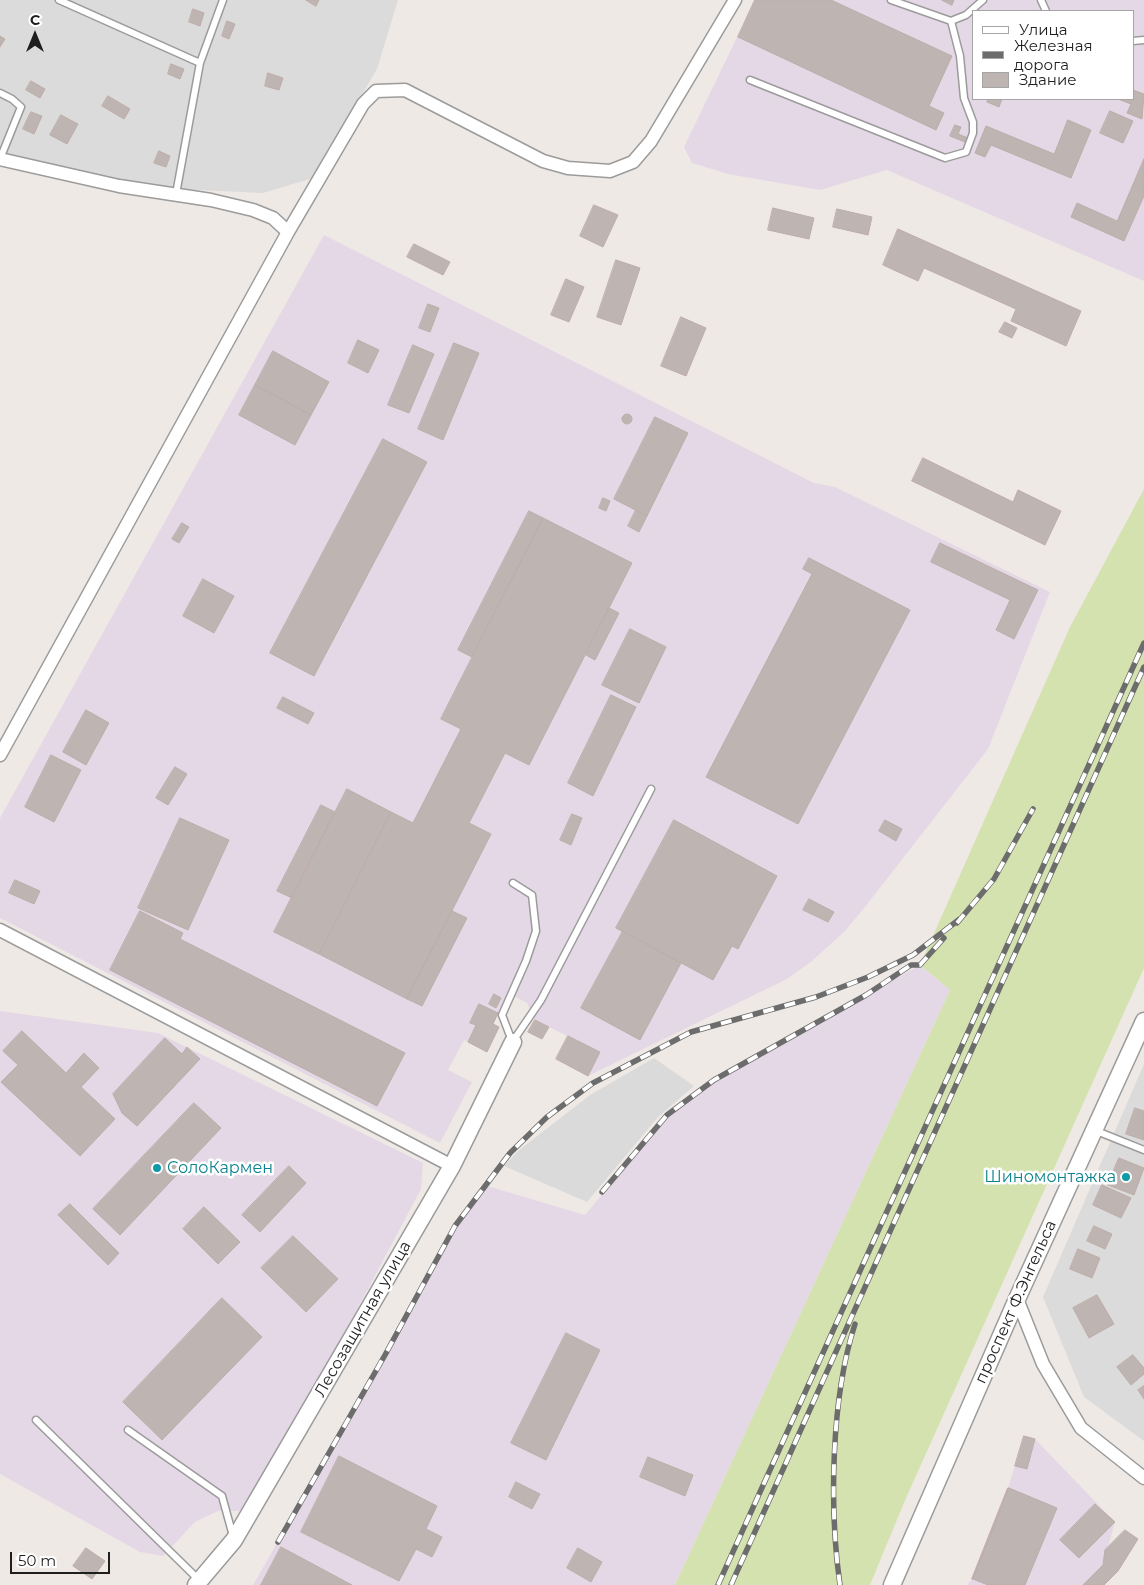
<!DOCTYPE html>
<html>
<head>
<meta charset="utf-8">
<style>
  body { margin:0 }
  #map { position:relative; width:1144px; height:1585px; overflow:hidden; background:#eee9e5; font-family:Montserrat,sans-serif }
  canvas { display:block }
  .legend { position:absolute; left:972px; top:10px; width:162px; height:90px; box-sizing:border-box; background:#fff; border:1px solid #a5a5a5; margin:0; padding:6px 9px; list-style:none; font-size:15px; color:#1e1e1e }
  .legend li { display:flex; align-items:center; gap:10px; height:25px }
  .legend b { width:25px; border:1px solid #a5a5a5 }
  .north { position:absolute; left:10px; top:10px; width:50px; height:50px; -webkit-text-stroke:4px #fff; paint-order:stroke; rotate:0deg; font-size:14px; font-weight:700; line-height:20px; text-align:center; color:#1e1e1e }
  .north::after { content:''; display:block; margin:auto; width:18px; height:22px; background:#1e1e1e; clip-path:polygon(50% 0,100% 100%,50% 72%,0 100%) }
  .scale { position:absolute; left:10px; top:1552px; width:100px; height:22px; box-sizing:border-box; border:2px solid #1e1e1e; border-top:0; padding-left:6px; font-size:15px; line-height:18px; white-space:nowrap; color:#1e1e1e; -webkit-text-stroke:4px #fff; paint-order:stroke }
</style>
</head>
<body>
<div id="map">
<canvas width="1144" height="1585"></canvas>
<ul class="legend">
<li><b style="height:6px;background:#fff"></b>Улица</li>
<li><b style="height:6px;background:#6c6c6c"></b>Железная дорога</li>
<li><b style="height:14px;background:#beb4b2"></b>Здание</li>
</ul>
<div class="north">С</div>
<div class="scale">50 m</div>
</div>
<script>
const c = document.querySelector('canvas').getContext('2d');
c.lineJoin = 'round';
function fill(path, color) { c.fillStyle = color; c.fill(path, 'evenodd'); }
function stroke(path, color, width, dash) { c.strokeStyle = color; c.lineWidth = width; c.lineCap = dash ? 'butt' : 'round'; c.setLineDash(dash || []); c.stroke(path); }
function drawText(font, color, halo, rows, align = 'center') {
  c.font = font + ' Montserrat,sans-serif'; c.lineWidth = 5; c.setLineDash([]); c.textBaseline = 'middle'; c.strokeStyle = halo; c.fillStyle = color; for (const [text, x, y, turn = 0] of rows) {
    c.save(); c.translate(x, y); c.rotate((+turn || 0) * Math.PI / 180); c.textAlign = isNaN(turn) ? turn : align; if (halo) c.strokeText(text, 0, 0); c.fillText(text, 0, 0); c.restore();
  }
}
fill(new Path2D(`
  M0,0H398L377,69L313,178L263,193L155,188L0,155Z
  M1144,1064V1441L1084,1397L1043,1297Z`), '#dcdbdb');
fill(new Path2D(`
  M755,0H1144V281L887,170L820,190L728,174L692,163L684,147ZM973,11H1133V99H973Z
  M324,235L814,483L835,487L1050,592L988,749L865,907L845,931L812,961L787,979L588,1076L600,1052L535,1020L527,1003L508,993L493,1024L499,1027L487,1052L464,1040L448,1070L472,1082L440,1143L0,918V818Z
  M920,965L950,990L675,1585H253L385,1355L455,1226L484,1185L585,1215L667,1115L714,1080Z
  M0,1011L158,1033L423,1163L421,1189L257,1498L243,1511H218L195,1522L163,1556L140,1552L0,1474Z
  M1024,1436L1035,1439L1115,1522L1103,1565L1083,1585H967L972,1579L1008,1488Z`), '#e5d8e6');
fill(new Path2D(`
  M1144,489V968L906,1498L870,1585H675L950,990L920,965L1070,627Z`), '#d4e2b0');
fill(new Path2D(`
  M654,1058L694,1086L658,1117L587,1202L504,1166L518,1151L590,1095Z`), '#dadada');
const building = new Path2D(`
  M306,0H319L316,6Z
  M755,0H831L952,56L929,106L944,113L936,130L738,37Z
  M942,0H954L952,5Z
  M193,9L204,13L200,26L189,22Z
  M227,21L235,24L229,39L222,36Z
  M0,36L5,39L0,47Z
  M171,64L184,69L180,79L168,74Z
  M268,73L283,78L279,90L265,86Z
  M31,81L45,89L40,98L26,90Z
  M1133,90L1144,94L1142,119L1127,113L1131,104L1118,99H1133Z
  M108,96L130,109L124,119L102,106Z
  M989,99H1002L999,107L987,102Z
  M1110,111L1133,121L1123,143L1100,133Z
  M31,112L42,116L34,134L23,129Z
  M61,115L78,124L67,144L50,135Z
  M1068,120L1091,130L1071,178L991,145L985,157L975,153L986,126L1054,154Z
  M955,125L961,127L958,134L968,138L965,142L950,136Z
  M159,151L170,156L166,167L154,163Z
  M1144,159V196L1124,241L1071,217L1077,203L1117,221Z
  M594,205L618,215L603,247L580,236Z
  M773,208L814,218L809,239L768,230Z
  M837,209L872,217L868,235L833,227Z
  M898,229L1081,311L1066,346L1011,321L1016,309L924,268L918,281L883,265Z
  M414,244L450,262L443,275L407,257Z
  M616,260L640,268L621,325L597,317Z
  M566,279L584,287L569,322L551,315Z
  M428,304L439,308L430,332L419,328Z
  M681,317L706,328L686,376L661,366Z
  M1005,322L1017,328L1012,338L999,332Z
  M358,340L379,350L368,373L348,363Z
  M454,343L479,353L443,440L418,429Z
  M413,345L434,354L409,413L388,405Z
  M273,351L329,382L311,415L255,385Z
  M255,385L311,415L295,445L239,415Z
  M622 419a5 5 0 1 1 10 0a5 5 0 1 1-10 0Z
  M655,417L688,433L647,516L614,499Z
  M383,439L427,462L314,676L270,653Z
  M923,458L1013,502L1018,490L1061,511L1045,545L912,481Z
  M603,498L610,501L606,511L599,508Z
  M636,510L647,516L639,532L628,526Z
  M529,511L543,518L472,657L458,650Z
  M543,518L632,563L529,765L505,753L469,823L491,834L407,999L319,954L391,812L413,823L461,729L441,719Z
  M182,523L189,527L179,543L172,539Z
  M940,543L1038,590L1014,639L996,630L1010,600L931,562Z
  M809,558L910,610L798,824L706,777L812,574L803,569Z
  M203,579L234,596L214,633L183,616Z
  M609,608L619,613L595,660L586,655Z
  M630,629L666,647L639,703L602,685Z
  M611,695L636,707L593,796L568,783Z
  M283,697L314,713L308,724L277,708Z
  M86,710L109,723L86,765L63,752Z
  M51,755L81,770L54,822L25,807Z
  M175,767L187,774L168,805L156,798Z
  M347,789L391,812L319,954L274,932Z
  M321,805L335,812L292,898L277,891Z
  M572,814L582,818L571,845L560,840Z
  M180,818L229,840L188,930L138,908Z
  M674,820L777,876L738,949L732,946L713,980L616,928Z
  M885,820L902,829L896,841L879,831Z
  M15,880L40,891L34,904L9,893Z
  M809,899L834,912L828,922L803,910Z
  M140,911L183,933L180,939L405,1053L377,1106L110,970Z
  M452,911L467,918L422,1006L407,999Z
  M623,931L681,963L640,1040L581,1008Z
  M494,994L501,998L496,1008L489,1004Z
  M479,1004L498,1013L493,1024L499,1027L487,1052L468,1042L476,1025L470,1023Z
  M535,1020L549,1027L542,1039L528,1032Z
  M22,1031L66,1073L84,1053L99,1068L81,1087L115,1119L80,1156L1,1082L18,1065L3,1051Z
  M568,1036L600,1052L588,1076L556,1059Z
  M165,1038L182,1054L187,1047L200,1059L137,1126L122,1113L113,1094Z
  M194,1103L221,1128L120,1235L93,1209Z
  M1135,1108L1144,1111V1140L1126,1134Z
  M1119,1158L1144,1168L1134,1195L1108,1185Z
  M289,1166L306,1183L260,1232L242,1215Z
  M1102,1185L1131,1198L1121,1218L1093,1205Z
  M70,1204L119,1253L108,1265L58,1215Z
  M204,1207L240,1242L218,1264L183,1229Z
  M1094,1226L1112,1234L1105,1249L1087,1241Z
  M293,1236L338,1279L306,1312L261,1268Z
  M1078,1249L1100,1258L1092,1278L1070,1269Z
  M1097,1295L1114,1324L1089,1338L1073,1308Z
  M222,1298L262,1337L162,1440L123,1402Z
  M566,1333L600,1350L546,1460L511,1443Z
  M1133,1355L1144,1368V1374L1131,1385L1117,1367Z
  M1144,1386V1399L1138,1390Z
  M1024,1436L1035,1439L1027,1469L1015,1466Z
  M339,1456L437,1506L426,1529L442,1537L432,1557L416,1549L399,1581L301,1532Z
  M648,1457L693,1475L685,1496L640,1477Z
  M516,1482L540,1494L532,1509L509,1497Z
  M1008,1488H1009L973,1579H972Z
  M1009,1488L1057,1508L1025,1585H988L973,1579Z
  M1095,1504L1115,1522L1079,1558L1060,1540Z
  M1125,1530L1138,1539L1118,1571L1104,1585H1083L1103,1565L1105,1550Z
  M281,1547L352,1585H261Z
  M86,1548L105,1561L92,1579L73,1566Z
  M578,1548L602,1562L591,1582L567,1568Z`);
fill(building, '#beb4b2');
stroke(building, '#beada9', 1);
const service = new Path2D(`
  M59,0L200,63
  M891,0L951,21L966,15L983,0
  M1041,0L1046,11
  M1133,41L1144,40
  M750,80L945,158L966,152L973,133V122L964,98L960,56L951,21
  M0,93L12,99L21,107L0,159
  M176,194L200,63L223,0
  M512,1041L502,1015L526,961L536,931L532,895L513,883
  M513,1041L541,1000L651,789
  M1094,1130L1144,1150
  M36,1420L199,1580
  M128,1430L222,1496L233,1536`);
const minor = new Path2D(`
  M0,159L119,186L211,200L253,210L273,218L288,232
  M0,755L288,232L363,104L376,91L405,90L543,161L568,168L610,171L633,162L651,141L735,0
  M0,930L452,1166
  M1017,1299L1043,1364L1081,1428L1144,1478`);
const tertiary = new Path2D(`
  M196,1585L234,1540L452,1166L513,1042
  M892,1585L1017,1299L1144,1021`);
stroke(service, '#9b9b9b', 9);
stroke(minor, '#9b9b9b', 15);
stroke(tertiary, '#9b9b9b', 19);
stroke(service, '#fff', 6);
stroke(minor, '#fff', 12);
stroke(tertiary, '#fff', 16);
const rail = new Path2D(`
  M957,923L994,879L1033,809
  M602,1192L667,1115L714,1080L866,995L911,965H920L944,938
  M278,1542L385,1355L455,1226L510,1153L547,1117L593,1083L691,1032L816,997L868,977L913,955L961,918
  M718,1585L1144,643
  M731,1585L1144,667
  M840,1585C829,1508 831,1398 855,1324`);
stroke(rail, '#6c6c6c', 5.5);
stroke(rail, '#fff', 4, [11]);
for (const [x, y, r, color] of [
  [157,1168,5,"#0f9aa8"],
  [1126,1177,5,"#0f9aa8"]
]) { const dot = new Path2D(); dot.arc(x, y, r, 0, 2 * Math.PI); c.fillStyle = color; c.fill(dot); stroke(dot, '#fff', 2); }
drawText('16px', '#0d838f', '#fff', [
  ["СолоКармен",167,1168],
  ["Шиномонтажка",1116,1177,"right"]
], 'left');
drawText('16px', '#1e1e1e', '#fff', [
  ["проспект Ф.Энгельса",1016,1302,-66],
  ["Лесозащитная улица",363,1319,-60]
]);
</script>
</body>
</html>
